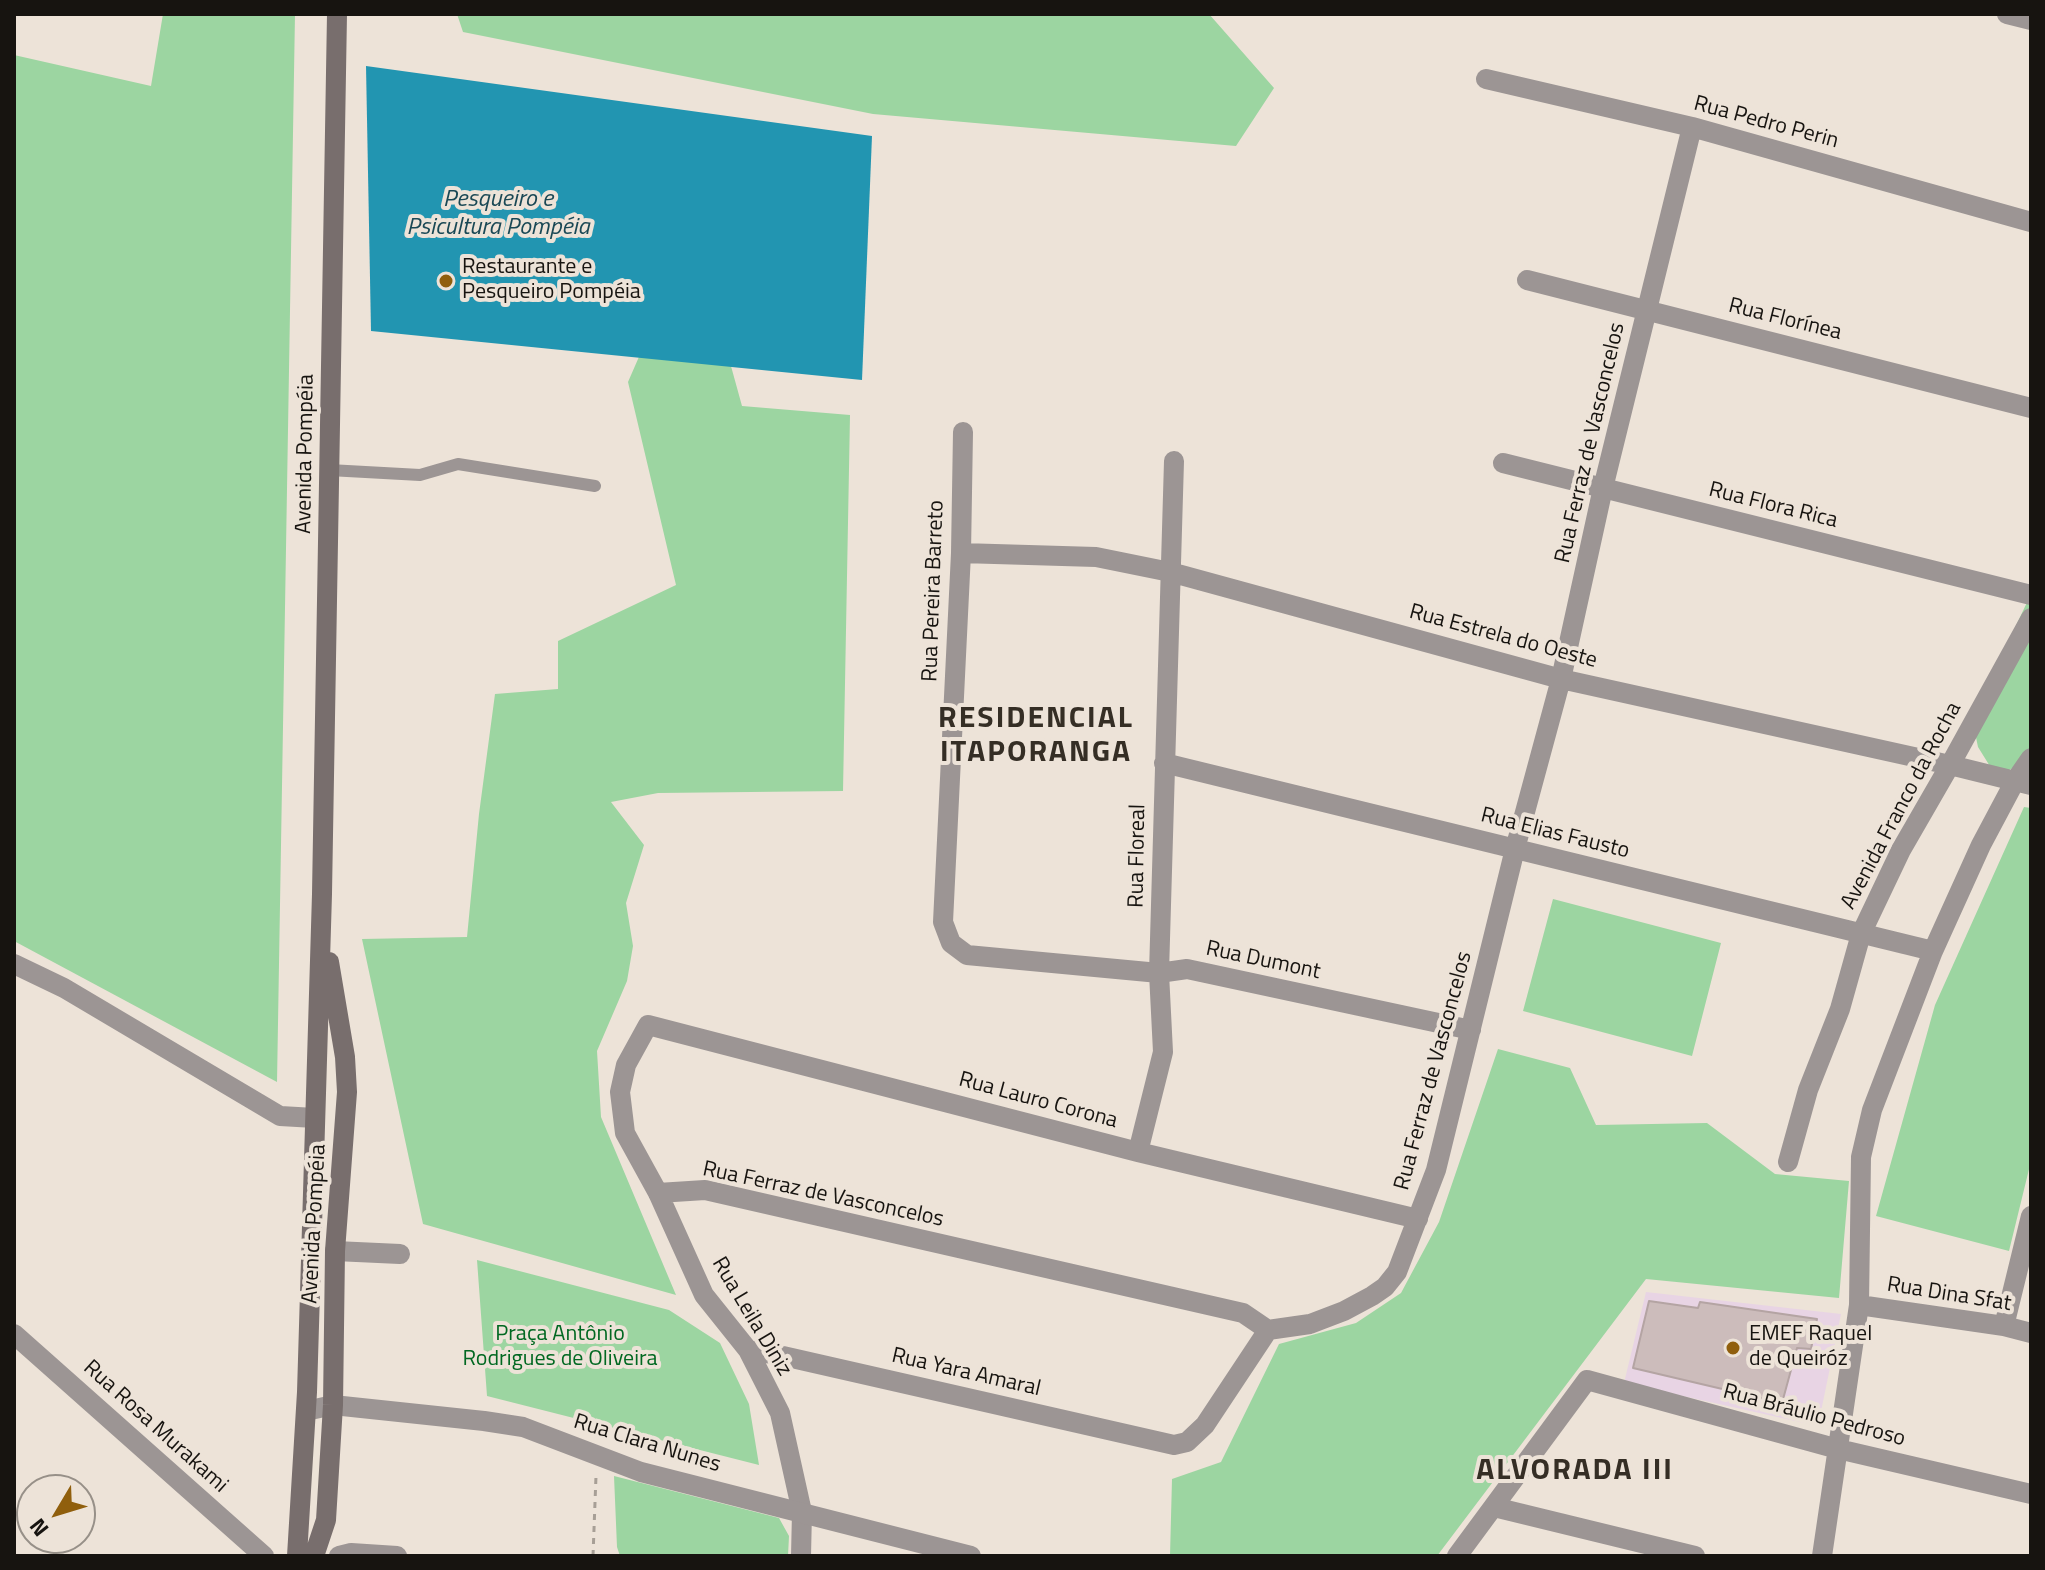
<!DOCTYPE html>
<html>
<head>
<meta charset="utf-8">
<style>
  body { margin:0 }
  #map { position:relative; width:2045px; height:1570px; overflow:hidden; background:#ede3d8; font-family:"Titillium Web",sans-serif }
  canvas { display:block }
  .frame { position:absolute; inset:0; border:16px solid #171410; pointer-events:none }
  .north { position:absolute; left:16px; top:1474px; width:80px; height:80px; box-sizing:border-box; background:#ede3d8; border:2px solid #979088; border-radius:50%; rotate:232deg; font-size:22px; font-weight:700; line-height:32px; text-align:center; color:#171410 }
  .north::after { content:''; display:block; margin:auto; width:28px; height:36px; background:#905f0d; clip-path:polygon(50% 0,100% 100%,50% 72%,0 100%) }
</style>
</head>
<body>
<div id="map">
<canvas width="2045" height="1570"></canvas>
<div class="frame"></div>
<div class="north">N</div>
</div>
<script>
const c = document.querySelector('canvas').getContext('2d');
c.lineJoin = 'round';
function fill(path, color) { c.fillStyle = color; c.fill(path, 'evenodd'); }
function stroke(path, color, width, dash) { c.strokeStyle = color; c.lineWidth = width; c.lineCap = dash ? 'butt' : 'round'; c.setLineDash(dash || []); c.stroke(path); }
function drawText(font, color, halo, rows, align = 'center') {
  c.font = font + ' "Titillium Web",sans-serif'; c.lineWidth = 8; c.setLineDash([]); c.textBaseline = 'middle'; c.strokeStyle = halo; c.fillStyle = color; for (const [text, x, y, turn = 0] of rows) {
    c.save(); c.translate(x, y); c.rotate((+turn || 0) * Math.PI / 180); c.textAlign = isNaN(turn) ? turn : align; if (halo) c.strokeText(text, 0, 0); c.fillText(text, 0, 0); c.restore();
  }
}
fill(new Path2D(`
  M1646,1292L1841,1314L1818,1426L1624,1383Z`), '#e8d4e4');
fill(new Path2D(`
  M163,14H295L277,1082L14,941V55L151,86Z
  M457,14H1209L1274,88L1236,146L873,114L463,32Z
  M710,290L742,406L850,415L843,791L658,793L611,802L644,845L626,903L633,946L627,981L597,1051L601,1117L676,1295L423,1224L362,939L467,937L479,814L495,694L558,689V641L676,585L628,382L662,304Z
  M2031,594V753L2024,763L1996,776L1978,747L1972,718Z
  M2024,807L2031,808V1161L2009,1251L1876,1216L1935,1005Z
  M1553,899L1721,943L1692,1056L1523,1011Z
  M1498,1049L1570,1068L1596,1125L1707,1123L1775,1174L1849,1181L1839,1298L1646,1279L1437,1556H1170L1172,1479L1221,1462L1279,1344L1356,1323L1401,1293L1439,1222Z
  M477,1260L669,1310L720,1343L749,1404L759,1465L487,1396Z
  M614,1476L779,1518L789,1536L788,1556H620L617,1547Z`), '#9cd5a1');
fill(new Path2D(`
  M366,66L872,136L862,380L371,331Z`), '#2295b1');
const building = new Path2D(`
  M1649,1301L1698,1308L1700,1302L1817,1319L1811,1349L1797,1348L1782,1403L1633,1368Z`);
fill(building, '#ccbcbb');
stroke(building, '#b4a4a3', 2);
stroke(new Path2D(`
  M593,1556L596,1476`), '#a79f96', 3, [6, 6]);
stroke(new Path2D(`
  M329,470L420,475L458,464L595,486`), '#9c9594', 12);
stroke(new Path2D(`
  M2007,14L2031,20
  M1486,79L1692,127L2031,222
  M1527,280L2031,408
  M963,432L961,553L943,922L951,943L967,955L1159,973L1187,969L1471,1030
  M1503,463L2031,595
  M961,553L1096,557L1170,572L1561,679L1950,765L2031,785
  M1164,763L1933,951
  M14,964L64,988L280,1116L315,1118
  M1138,1152L1163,1052L1159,973L1174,461
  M1788,1162L1808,1090L1840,1009L1861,934L1901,850L1950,765L2031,618
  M658,1193L705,1190L1243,1313L1268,1330L1310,1324L1344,1311L1372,1296L1385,1287L1397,1272L1436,1170L1515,849L1561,679L1603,488L1692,127
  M335,1251L400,1254
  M1859,1305L2004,1326L2031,1333
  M2004,1326L2031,1216
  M14,1334L264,1556
  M748,1350L783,1356L1174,1445L1187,1442L1205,1425L1268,1330
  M1494,1507L1695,1556
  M339,1556L351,1553L397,1556
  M801,1556L802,1512L780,1413L748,1350L704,1295L658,1193L625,1133L620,1092L626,1065L648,1025L1138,1152L1418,1219
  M1457,1556L1587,1380L1838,1449L2031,1494
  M1822,1556L1859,1305L1861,1157L1872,1110L1933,951L1981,845L2015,781L2031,758`), '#9c9594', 20);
stroke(new Path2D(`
  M306,1411L333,1405L484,1421L523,1427L641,1472L971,1556`), '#9c9594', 20);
stroke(new Path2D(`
  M297,1556L307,1392L322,894L337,14
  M314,1556L326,1520L333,1405L335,1251L347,1092L345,1057L329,962`), '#786e6d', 20);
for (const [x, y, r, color] of [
  [446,281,8,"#905f0d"],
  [1733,1348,8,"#905f0d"]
]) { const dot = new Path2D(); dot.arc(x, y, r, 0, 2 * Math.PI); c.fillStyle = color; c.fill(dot); stroke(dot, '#ede3d8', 3); }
drawText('22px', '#171410', '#ede3d8', [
  ["Rua Pedro Perin",1766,123,15],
  ["Rua Florínea",1785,320,14],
  ["Rua Ferraz de Vasconcelos",1591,443,-77],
  ["Avenida Pompéia",306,454,-89],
  ["Rua Flora Rica",1773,506,14],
  ["Rua Pereira Barreto",934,591,-88],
  ["Rua Estrela do Oeste",1503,637,15],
  ["Avenida Franco da Rocha",1902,806,-62],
  ["Rua Elias Fausto",1555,834,14],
  ["Rua Floreal",1138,856,-89],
  ["Rua Dumont",1263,961,12],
  ["Rua Ferraz de Vasconcelos",1434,1071,-75],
  ["Rua Lauro Corona",1038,1101,15],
  ["Rua Ferraz de Vasconcelos",823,1195,12],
  ["Avenida Pompéia",315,1224,-87],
  ["Rua Dina Sfat",1949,1295,9],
  ["Rua Leila Diniz",751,1317,59],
  ["Rua Yara Amaral",966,1373,13],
  ["Rua Bráulio Pedroso",1814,1416,15],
  ["Rua Rosa Murakami",155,1427,42],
  ["Rua Clara Nunes",647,1444,17]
]);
drawText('22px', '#171410', '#ede3d8', [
  ["Restaurante e",462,268],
  ["Pesqueiro Pompéia",462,293],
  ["EMEF Raquel",1749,1335],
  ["de Queiróz",1749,1360]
], 'left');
drawText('22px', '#016821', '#ede3d8', [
  ["Praça Antônio",560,1335],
  ["Rodrigues de Oliveira",560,1360]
]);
drawText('italic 24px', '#1a4855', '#ede3d8', [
  ["Pesqueiro e",498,200],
  ["Psicultura Pompéia",498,228]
]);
c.letterSpacing = '2px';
drawText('bold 30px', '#352e25', '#ede3d8', [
  ["RESIDENCIAL",1036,720],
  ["ITAPORANGA",1036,754],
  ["ALVORADA III",1575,1472]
]);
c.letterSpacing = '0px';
</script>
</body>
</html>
